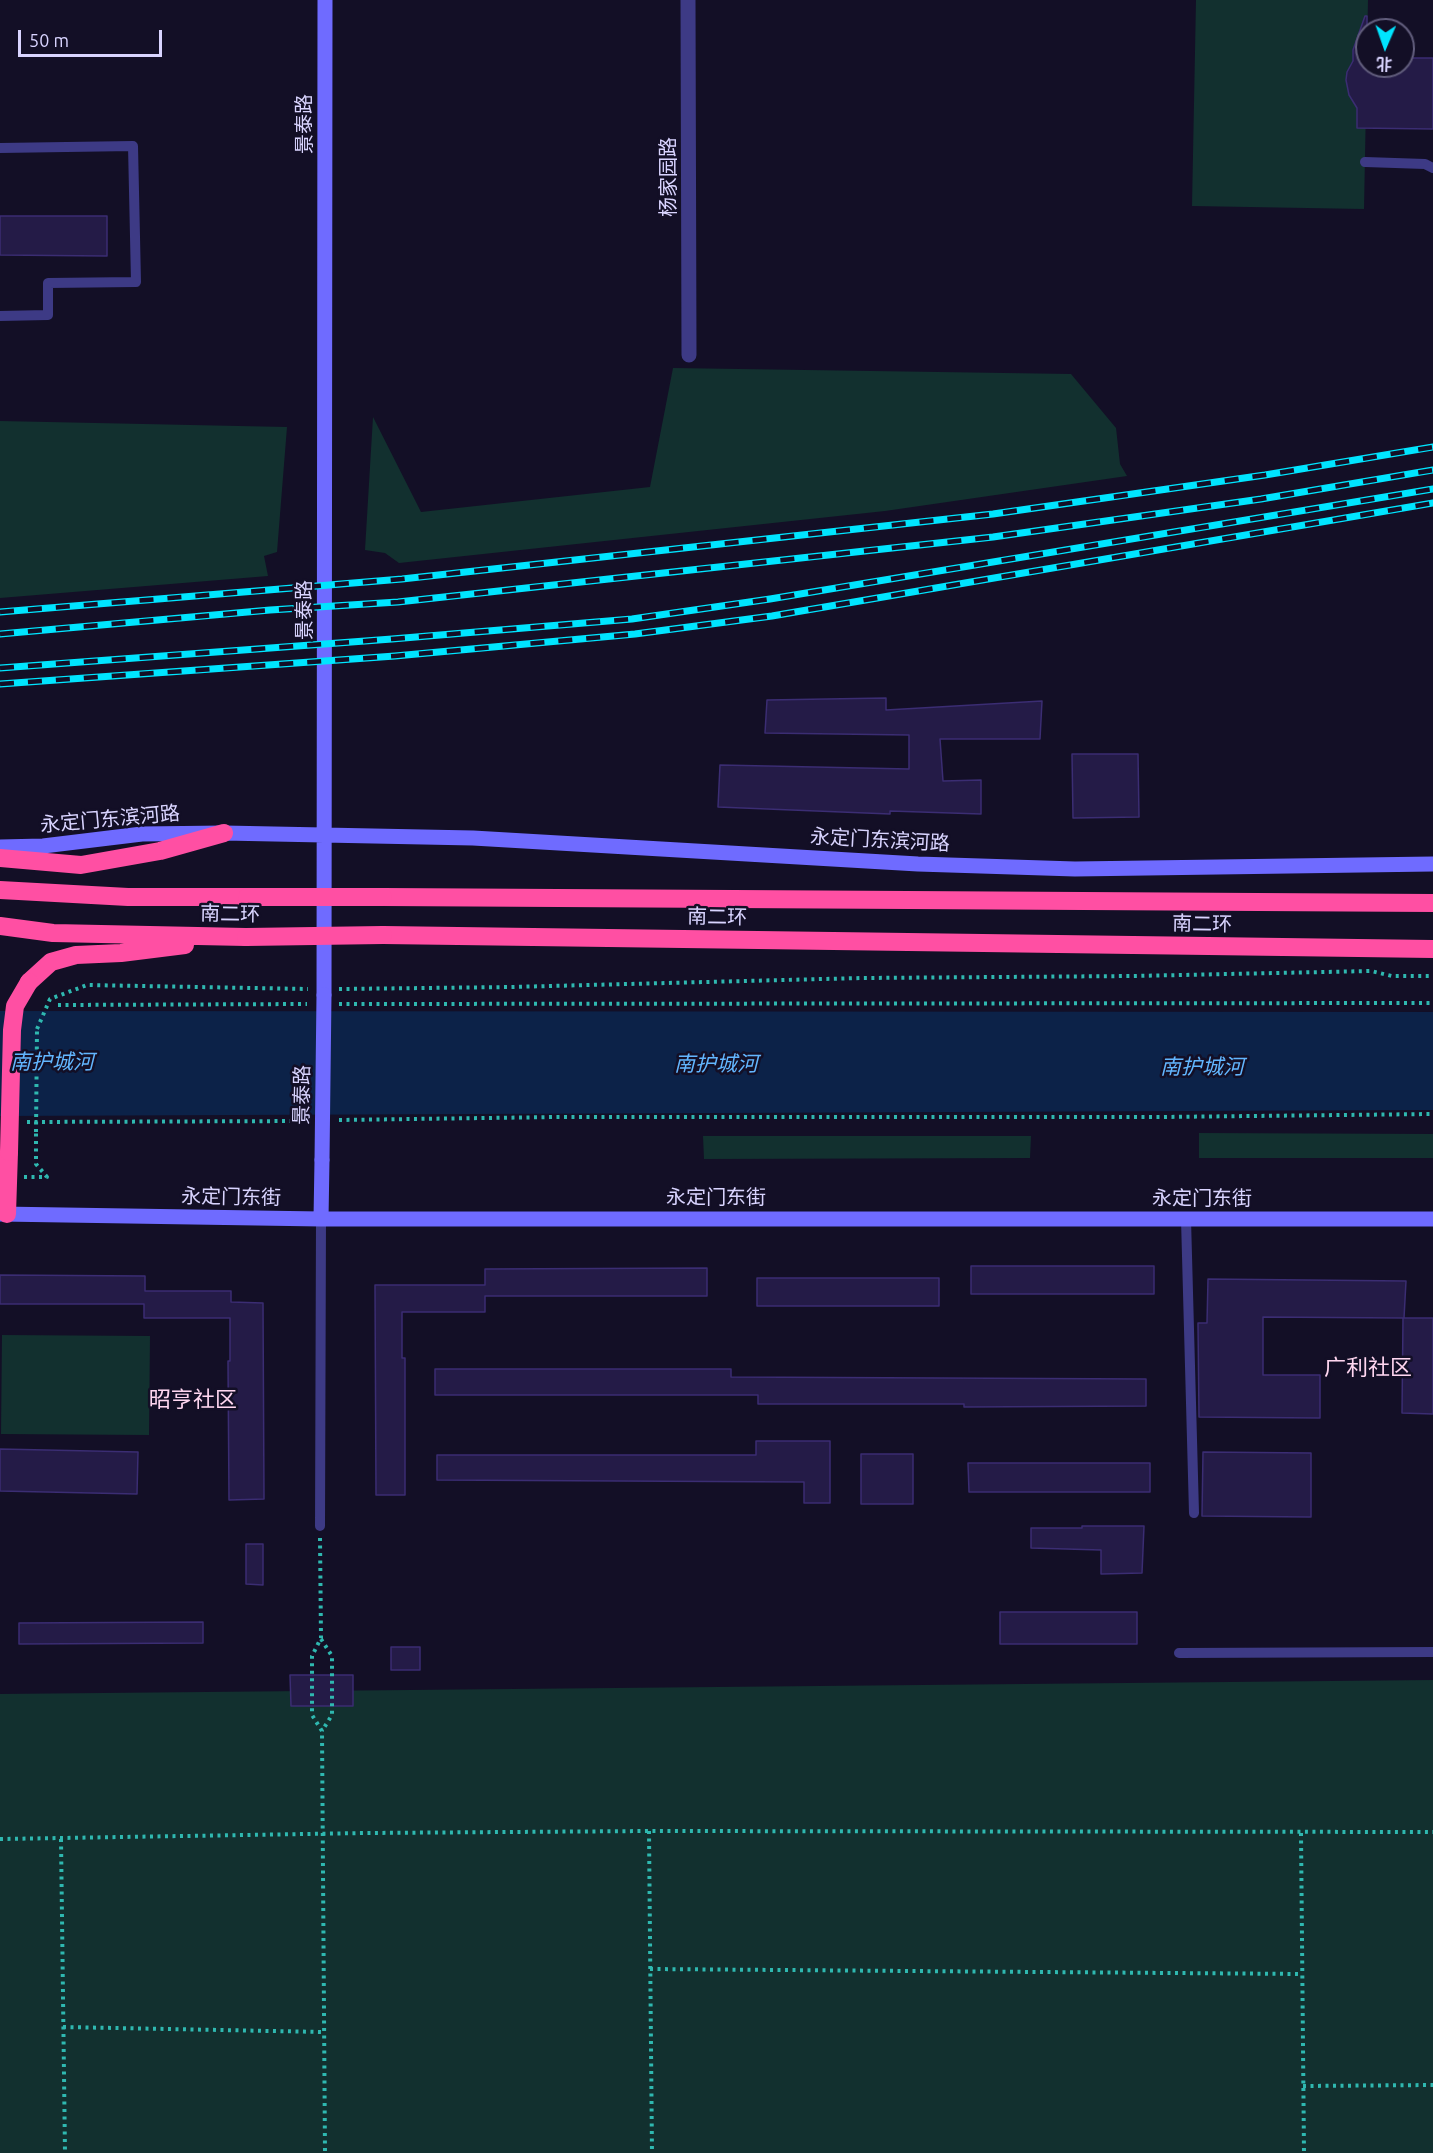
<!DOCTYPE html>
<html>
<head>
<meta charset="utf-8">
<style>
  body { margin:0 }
  #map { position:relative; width:1433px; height:2153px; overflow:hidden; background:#130f26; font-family:Ubuntu,"Noto Sans SC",sans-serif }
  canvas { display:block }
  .north { position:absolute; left:1355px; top:18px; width:60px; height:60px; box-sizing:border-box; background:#130f26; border:2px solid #625e7d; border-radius:50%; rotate:182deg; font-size:16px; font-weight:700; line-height:24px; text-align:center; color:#d9d4ff }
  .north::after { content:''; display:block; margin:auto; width:21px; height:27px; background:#00e5ff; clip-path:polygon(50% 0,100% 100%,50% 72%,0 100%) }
  .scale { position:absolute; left:18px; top:30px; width:144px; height:27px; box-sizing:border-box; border:3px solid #d9d4ff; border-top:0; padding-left:8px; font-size:18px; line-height:21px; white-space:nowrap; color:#d9d4ff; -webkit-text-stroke:4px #130f26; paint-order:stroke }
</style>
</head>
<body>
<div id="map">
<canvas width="1433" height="2153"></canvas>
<div class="north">北</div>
<div class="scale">50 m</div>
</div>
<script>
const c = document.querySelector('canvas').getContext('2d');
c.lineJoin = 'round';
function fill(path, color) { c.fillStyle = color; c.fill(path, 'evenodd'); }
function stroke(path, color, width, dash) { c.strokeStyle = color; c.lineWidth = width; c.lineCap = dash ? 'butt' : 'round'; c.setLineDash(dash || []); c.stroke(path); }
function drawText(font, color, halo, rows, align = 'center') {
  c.font = font + ' Ubuntu,"Noto Sans SC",sans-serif'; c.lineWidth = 5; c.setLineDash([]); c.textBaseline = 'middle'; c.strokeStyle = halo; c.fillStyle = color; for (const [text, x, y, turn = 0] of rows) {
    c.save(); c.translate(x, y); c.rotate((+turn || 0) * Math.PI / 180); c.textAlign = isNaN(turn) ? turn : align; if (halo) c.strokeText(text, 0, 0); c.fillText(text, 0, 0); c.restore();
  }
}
fill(new Path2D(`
  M1196,0H1368L1364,209L1192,206Z
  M673,368L1071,374L1116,428L1120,464L1127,476L885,511L399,563L385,553L365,550L373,417L421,512L650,487Z
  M0,421L287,427L277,552L264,556L268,576L0,598Z
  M1199,1133L1433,1134V1158H1199Z
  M703,1136H1031L1030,1158L704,1159Z
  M2,1335L150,1336L149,1435L1,1434Z
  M1433,1680V2153H0V1694Z`), '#12302f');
fill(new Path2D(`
  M0,1011L1433,1012V1110L0,1116Z`), '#0c2248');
const building = new Path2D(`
  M1365,16H1367V66H1403V58H1433V129L1357,128V108L1349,95L1346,80L1347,72L1353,61V50Z
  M0,216H107V256L0,255Z
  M886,698V710L1042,701L1040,739H940L943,781L981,780V814L890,811V814L718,807L720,765L909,769V735L765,733L767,700Z
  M1072,754H1138L1139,817L1073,818Z
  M971,1266H1154V1294H971Z
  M707,1268V1296H485V1312H402V1358H405V1495H376L375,1285H485V1269Z
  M0,1275L145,1276V1291H231V1302L263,1303L264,1499L229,1500L228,1361H230V1318H144V1304H0Z
  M757,1278H939V1306H757Z
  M1208,1279L1406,1281L1404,1318H1433V1414L1402,1413L1403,1318L1263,1317V1375H1320V1418L1199,1417L1198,1323H1207Z
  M435,1369H731V1377L1146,1379V1406L964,1407V1404H758V1395H435Z
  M756,1441H830V1503H804V1482L437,1480V1455H756Z
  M0,1449L138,1452L137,1494L0,1491Z
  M1203,1452L1311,1453V1517L1202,1516Z
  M861,1454H913V1504H861Z
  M968,1463H1150V1492H969Z
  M1082,1526H1144L1142,1573L1101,1574V1550L1031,1548V1528H1082Z
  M246,1544H263V1585L246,1584Z
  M1000,1612H1137V1644H1000Z
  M203,1622V1643L19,1644V1623Z
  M391,1647H420V1670H391Z
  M290,1675H353V1706H291Z`);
fill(building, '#241b47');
stroke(building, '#3b2d73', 1.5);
stroke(new Path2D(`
  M339,989L511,987L862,978L1133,976L1371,971L1392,976H1433
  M339,1004L1433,1003
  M58,1005L307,1004
  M37,1029L50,999L87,985L308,989
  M339,1120L557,1117H1163L1433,1114
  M27,1122L307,1121
  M24,1177H47L36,1164V1132
  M320,1538L321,1638L312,1656V1715L322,1731L325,2153
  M321,1639L332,1656V1715L322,1731
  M649,1831L652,2153
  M1301,1833L1304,2153
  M0,1839L366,1833L649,1831L1433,1832
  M61,1839L65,2153
  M650,1969L1302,1974
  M63,2027L324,2032
  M1303,2086L1433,2085`), '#2fb8b0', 4, [3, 4.5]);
stroke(new Path2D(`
  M0,148L133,146L136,282L48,283V315L0,316
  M1365,162L1425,164L1433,168
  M1186,1219L1194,1513
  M320,1526L321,1219
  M1179,1653L1433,1652`), '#3d3a85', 10);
stroke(new Path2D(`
  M688,0L689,355`), '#3d3a85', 15);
stroke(new Path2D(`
  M0,847L43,846L142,834L224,833L473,838L918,864L1075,869L1433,864
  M324,995L325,0
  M0,1214L321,1219H1433
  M321,1219L322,1160`), '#6f6bff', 15);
stroke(new Path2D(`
  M0,858L81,865L160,851L224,833
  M0,890L128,897H247
  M383,897L1433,903
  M0,926L53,933L246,937
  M383,935L1433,949
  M29,982L51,962L76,955L121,953L185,945
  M7,1214L9,1152`), '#ff4fa3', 18);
const rail = new Path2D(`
  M0,612L402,579L993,514L1265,475L1433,447
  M0,634L270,610L398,602L993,537L1261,499L1433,470
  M0,668L392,639L632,619L770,599L1433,489
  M0,684L395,656L635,634L772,616L1433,503`);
stroke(rail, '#00e5ff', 7);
stroke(rail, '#130f26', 4.5, [14]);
stroke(new Path2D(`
  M36,1132L37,1029`), '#2fb8b0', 4, [3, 4.5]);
stroke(new Path2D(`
  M322,1160L324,995`), '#6f6bff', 15);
stroke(new Path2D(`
  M247,897H383
  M246,937L383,935
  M9,1152L12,1030L15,1006L29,982`), '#ff4fa3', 18);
drawText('20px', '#d9d4ff', '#130f26', [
  ["景泰路",304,124,-90],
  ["杨家园路",668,177,-90],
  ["景泰路",304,610,-90],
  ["永定门东滨河路",110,819,-5],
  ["永定门东滨河路",880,840,3],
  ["南二环",230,914,1],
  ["南二环",717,917,1],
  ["南二环",1202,924,1],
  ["景泰路",302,1095,-89],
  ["永定门东街",231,1197,1],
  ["永定门东街",716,1197],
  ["永定门东街",1202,1198]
]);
drawText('italic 21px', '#62b6ff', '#130f26', [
  ["南护城河",52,1062],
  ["南护城河",716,1064],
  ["南护城河",1202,1067]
]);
drawText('22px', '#ffd6f0', '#130f26', [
  ["广利社区",1368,1368],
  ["昭亨社区",193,1400]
]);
</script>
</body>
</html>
